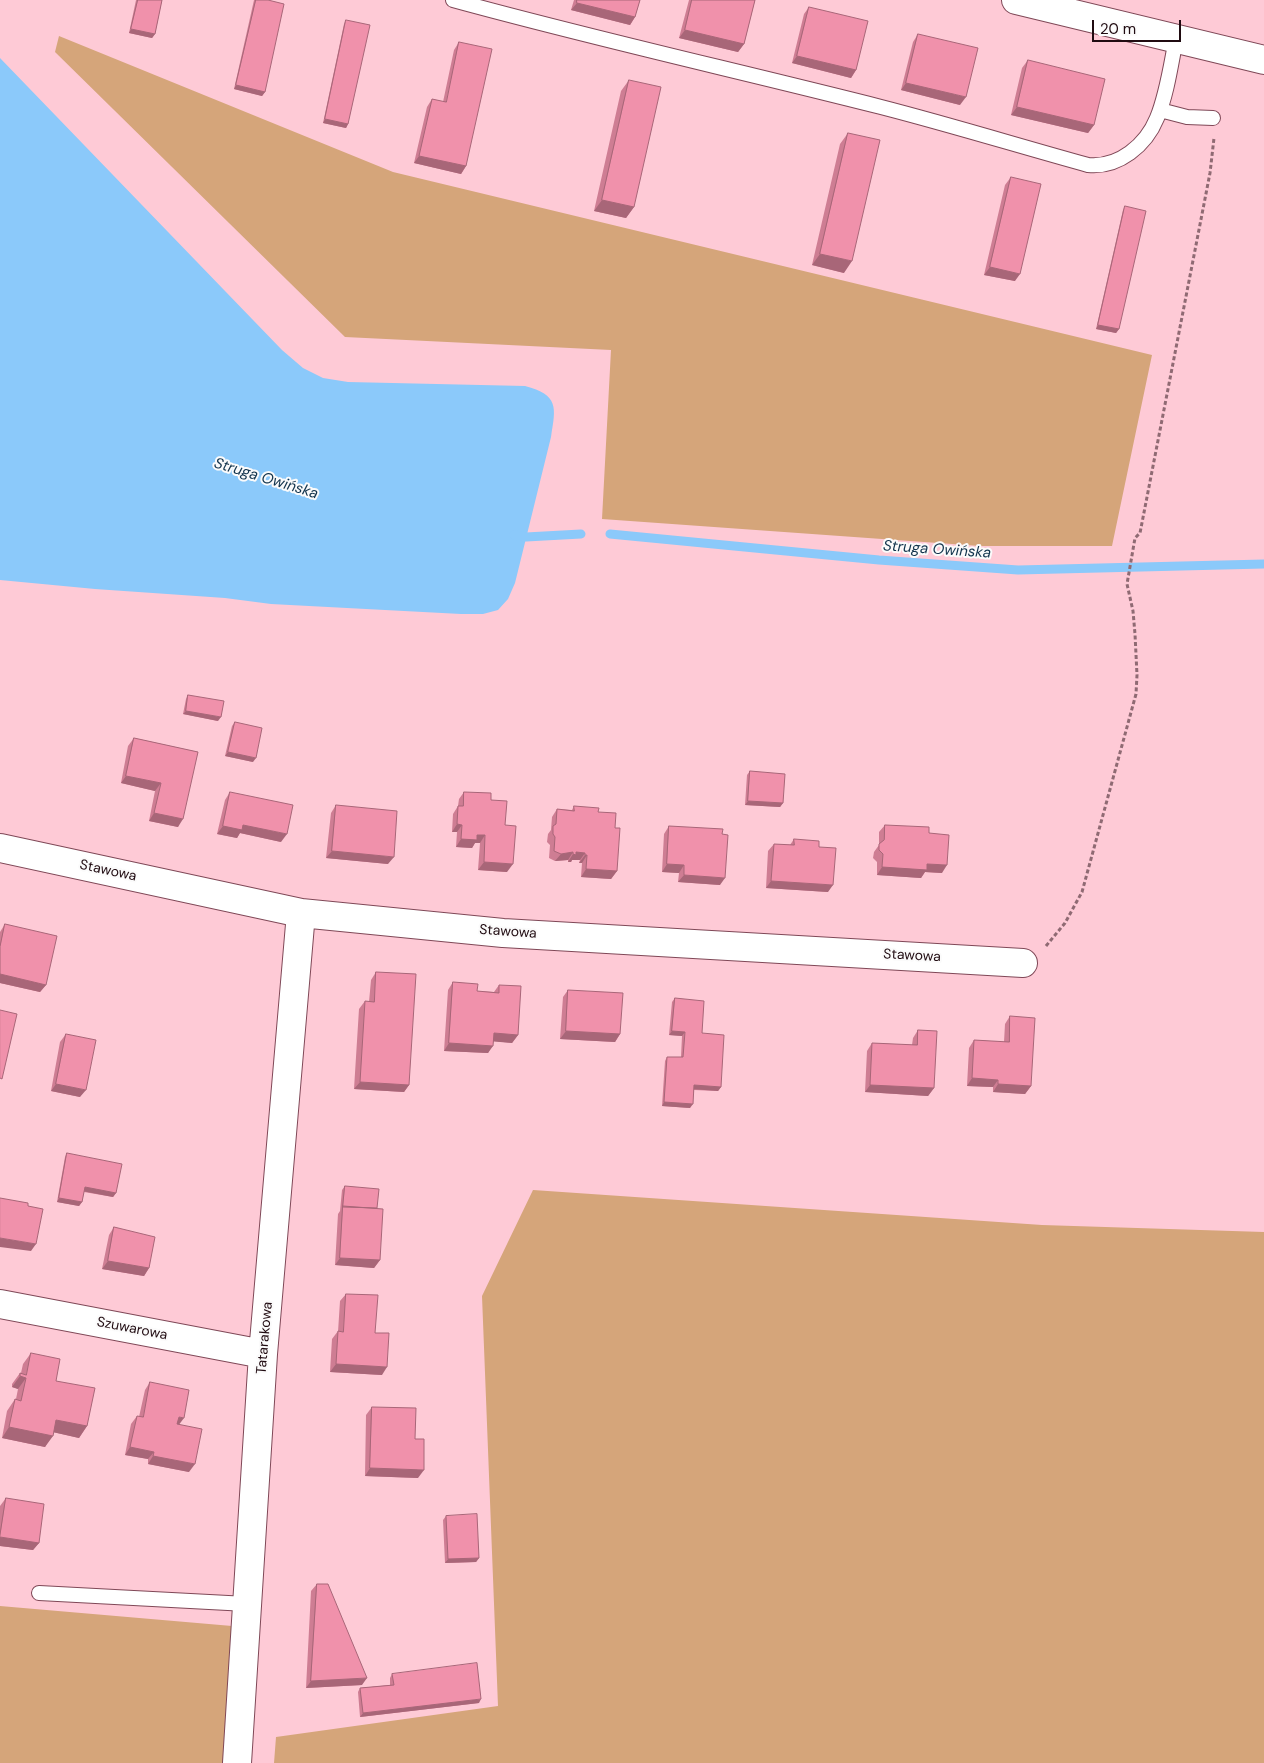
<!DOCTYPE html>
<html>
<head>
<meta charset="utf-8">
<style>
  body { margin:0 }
  #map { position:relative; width:1264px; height:1763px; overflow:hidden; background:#fecad6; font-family:"DM Sans",sans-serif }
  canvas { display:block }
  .scale { position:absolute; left:1092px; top:20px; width:89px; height:22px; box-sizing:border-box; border:2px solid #200b11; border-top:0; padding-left:6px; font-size:15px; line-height:18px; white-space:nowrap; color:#200b11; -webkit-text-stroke:4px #fbfbfb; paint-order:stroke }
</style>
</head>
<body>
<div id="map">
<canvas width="1264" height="1763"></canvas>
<div class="scale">20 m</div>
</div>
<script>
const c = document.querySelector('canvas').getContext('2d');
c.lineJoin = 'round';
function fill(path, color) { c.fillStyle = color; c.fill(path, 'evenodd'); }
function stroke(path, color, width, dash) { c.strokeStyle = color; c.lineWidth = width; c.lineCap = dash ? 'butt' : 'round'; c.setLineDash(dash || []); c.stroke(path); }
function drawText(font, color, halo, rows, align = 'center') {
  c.font = font + ' "DM Sans",sans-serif'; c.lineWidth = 4; c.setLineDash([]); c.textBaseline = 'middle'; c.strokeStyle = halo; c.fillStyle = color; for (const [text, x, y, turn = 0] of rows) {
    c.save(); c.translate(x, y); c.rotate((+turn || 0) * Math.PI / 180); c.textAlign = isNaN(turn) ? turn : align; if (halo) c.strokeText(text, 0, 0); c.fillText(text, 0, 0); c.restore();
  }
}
fill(new Path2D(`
  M59,36L393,172L1152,355L1112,546H980L602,519L611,350L345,337L55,52Z
  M533,1190L1042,1225L1264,1232V1763H274L276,1737L498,1706L482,1296Z
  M0,1606L232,1626L225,1763H0Z`), '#d5a57a');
fill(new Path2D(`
  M0,58L282,350L303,368L323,378L348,382L525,386C559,395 556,407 551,437L515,583L508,599L498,610L483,614H461L271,604L225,598L95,589L0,580Z`), '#8bc9fa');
stroke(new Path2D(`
  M610,534L879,560L1018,570L1264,564
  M514,535L526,537L581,534`), '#8bc9fa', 9);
const service = new Path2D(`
  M453,0C595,39 739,71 881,107C951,125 1019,146 1088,165C1119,168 1146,145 1157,118C1167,94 1171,64 1176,39
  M1160,110L1187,117L1213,118
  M39,1593L247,1604`);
const minor = new Path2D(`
  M1016,0L1264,60
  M0,848L301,913L503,933L1023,963
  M0,1304L263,1354
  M237,1763L263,1354L301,913`);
stroke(service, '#7f4857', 16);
stroke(minor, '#7f4857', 30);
stroke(new Path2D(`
  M1046,946L1065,923L1082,892L1136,694L1137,675L1135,634L1133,611L1127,584L1135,538L1140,533L1210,173L1214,138`), '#8f6a73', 3, [4, 2.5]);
stroke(service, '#fff', 14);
stroke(minor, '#fff', 28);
fill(new Path2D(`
  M136,0H162L155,34L152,38L129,33Z
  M254,0H268L265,92L262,96L234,89Z
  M574,0H640L635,17L630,25L571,10Z
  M689,0H755L744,44L738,52L679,38Z
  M809,7L856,70L851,78L792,63L804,14Z
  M346,20L348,124L346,128L323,123L344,24Z
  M918,34L960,105L901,90L913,42Z
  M459,42L466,166L461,174L414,163L427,107L432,99L443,102L454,50Z
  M1028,60L1094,125L1088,133L1011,115L1022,68Z
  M629,80L634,207L626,218L594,211L621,91Z
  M848,133L844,273L812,265L840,144Z
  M1011,177L1015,281L984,275L1005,185Z
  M1125,206L1119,329L1116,333L1096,329L1123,210Z
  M188,695L218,721L183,714L186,699Z
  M235,722L253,762L225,756L232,726Z
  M134,738L198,752L178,827L149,821L155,791L121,783L128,746Z
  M750,771L783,803L780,807L745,805L747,775Z
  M230,792L281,842L240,833L237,838L217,834L225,800Z
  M464,792L491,800L505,825L507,872L478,870L480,843H475L472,848L456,847L457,832H452L453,814L458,806L459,799Z
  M336,805L388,864L326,858L331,813Z
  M574,806L598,812L615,828L617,871L611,879L581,877L582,863H579L580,860H572L571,862H568V860L555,861L549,858L550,845L547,842L548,834L551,830L552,817L557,809L572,810Z
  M885,825L929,833L942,873L925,872L921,878L877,875V862L873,858L874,852L879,845V832Z
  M669,826L722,834L720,885L678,882L679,873L662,872L664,834Z
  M794,839L819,847L828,892L766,888L768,851L774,844L790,845Z
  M5,924L46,985L40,992L0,983V932Z
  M376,972L409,1085L404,1092L354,1089L359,1009L365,1001L369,1002L371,980Z
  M453,982L477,991L494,992L499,985L518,1035L512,1043L494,1041L488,1053L444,1051L448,990Z
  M568,990L620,1034L615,1042L560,1039L563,997Z
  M675,998L702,1033L721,1087L718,1091L694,1090L690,1108L662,1106L665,1061L667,1057H681L682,1036L669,1035L672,1002Z
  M1010,1016L1031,1086L1025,1094L993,1092V1087L967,1086L969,1048L974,1040L1004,1042L1005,1024Z
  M918,1030L934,1088L928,1096L865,1092L867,1051L872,1043L912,1045L913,1038Z
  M66,1034L80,1097L51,1091L60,1042Z
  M67,1153L116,1193L113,1197L84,1192L82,1202L79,1206L57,1202L65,1157Z
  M345,1186L377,1208L380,1260L374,1268L335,1265L338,1214L340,1211L342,1190Z
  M114,1227L149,1268L144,1276L102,1269L109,1235Z
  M346,1294L375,1333L382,1375L330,1372L332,1339L338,1331V1332L340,1301Z
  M31,1353L56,1381L87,1426L79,1438L53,1432L45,1447L2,1438L7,1411L15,1399H16L18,1389L12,1387V1384L20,1373H21L23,1364Z
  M150,1382L179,1424L189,1472L148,1464V1459L125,1455L131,1424L137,1416L139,1417L145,1390Z
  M372,1407L415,1439L418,1478L365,1476L366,1415Z
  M6,1498L39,1543L33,1550L0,1546V1506Z
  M446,1516L479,1558L476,1562L445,1563L443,1520Z
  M317,1584L362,1685L306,1688L311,1591Z
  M392,1674L479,1703L360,1717L358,1692L360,1688L390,1685V1678Z`), '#ce7d93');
fill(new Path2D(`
  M577,3L635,17L630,25L571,10Z
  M131,29L155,34L152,38L129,33Z
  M685,30L744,44L738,52L679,38Z
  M797,56L856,70L851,78L792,63Z
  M906,83L966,97L960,105L901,90Z
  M236,85L265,92L262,96L234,89Z
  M1017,107L1094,125L1088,133L1011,115Z
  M325,119L348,124L346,128L323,123Z
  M419,156L466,166L461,174L414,163Z
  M602,200L634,207L626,218L594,211Z
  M820,254L852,261L844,273L812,265Z
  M990,267L1020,274L1015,281L984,275Z
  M1098,325L1119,329L1116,333L1096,329Z
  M186,711L221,717L218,721L183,714Z
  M228,752L256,758L253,762L225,756Z
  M126,776L161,783L155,791L121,783Z
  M748,801L783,803L780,807L745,805Z
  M154,813L183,819L178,827L149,821Z
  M457,824L462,825L457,832H452Z
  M243,825L287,834L281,842L240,833L237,838L217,834L223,826Z
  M477,835H485L480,843H475L472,848L456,847L461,839Z
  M332,851L394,857L388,864L326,858Z
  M573,852L568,860L555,861L561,854Z
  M576,852L585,853L580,860H572L571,862H568L573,854Z
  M585,855H587L582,863H579Z
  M484,862L513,864L507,872L478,870Z
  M667,864L684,865L679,873L662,872Z
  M927,864L947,865L942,873L925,872L921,878L877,875L882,867Z
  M586,869L617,871L611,879L581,877Z
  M684,875L725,878L720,885L678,882Z
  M771,881L833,885L828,892L766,888Z
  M0,974L46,985L40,992L0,983Z
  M566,1031L620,1034L615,1042L560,1039Z
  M672,1031L685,1032L682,1036L669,1035Z
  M494,1033L518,1035L512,1043L488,1041Z
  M449,1043L493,1046L488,1053L444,1051Z
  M972,1078L998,1080L993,1087L967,1086Z
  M360,1082L409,1085L404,1092L354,1089Z
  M56,1084L86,1090L80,1097L51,1091Z
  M998,1084L1031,1086L1025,1094L993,1092Z
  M694,1085L721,1087L718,1091L691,1089Z
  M870,1085L934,1088L928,1096L865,1092Z
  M664,1102L693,1104L690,1108L662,1106Z
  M85,1187L116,1193L113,1197L82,1191Z
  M59,1198L82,1202L79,1206L57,1202Z
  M0,1238L36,1244L31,1251L0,1247Z
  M340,1258L380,1260L374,1268L335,1265Z
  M108,1261L149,1268L144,1276L102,1269Z
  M336,1364L387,1367L382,1375L330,1372Z
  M20,1376L26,1378L18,1389L12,1387Z
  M179,1417L184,1418L178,1426L173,1425Z
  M56,1420L87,1426L79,1438L48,1431Z
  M9,1427L53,1436L45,1447L2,1438Z
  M130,1447L154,1452L148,1459L125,1455Z
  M153,1456L195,1464L189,1472L148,1464Z
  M370,1468L424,1470L418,1478L365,1476Z
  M0,1537L39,1543L33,1550L0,1546Z
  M479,1558L476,1562L445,1563L448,1559Z
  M367,1678L362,1685L306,1688L311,1681Z
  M481,1699L479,1703L360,1717L363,1713Z`), '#a86678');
const building = new Path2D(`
  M138,0H162L155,34L131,29Z
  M256,0H268L284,4L265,92L236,85Z
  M577,0H640L635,17L577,3Z
  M692,0H755L744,44L685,30Z
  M809,7L868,21L856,70L797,56Z
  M346,20L370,25L348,124L325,119Z
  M918,34L978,48L966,97L906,83Z
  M459,42L492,49L466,166L419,156L432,99L446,102Z
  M1028,60L1105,79L1094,125L1017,107Z
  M629,80L661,87L634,207L602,200Z
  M848,133L880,140L852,261L820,254Z
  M1011,177L1041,184L1020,274L990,267Z
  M1125,206L1146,211L1119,329L1098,325Z
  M188,695L224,701L221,717L186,711Z
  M235,722L262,728L256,758L228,752Z
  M134,738L198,752L183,819L154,813L161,783L126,776Z
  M750,771L785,774L783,803L748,801Z
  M230,792L293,805L287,834L243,825L242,830L223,826Z
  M464,792L491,793V800L507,801L505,825L516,826L513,864L484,862L485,835H477V840L461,839L462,825L457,824L458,806H463Z
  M336,805L397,811L394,857L332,851Z
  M574,806L599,808L598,812L616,813L615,828H620L617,871L586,869L587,855H585V853L576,852V855L573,854V852L561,854L554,851L555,837L553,834V826L556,824L557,809L574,811Z
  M885,825L929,827V833L949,835L947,865L927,864V870L882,867L883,854L879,850V844L884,840Z
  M669,826L723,829L722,834L728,835L725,878L684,875V865L667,864Z
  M794,839L819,841V847L836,848L833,885L771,881L774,844L794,845Z
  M5,924L57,936L46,985L0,974V947Z
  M376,972L416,974L409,1085L360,1082L365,1001L374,1002Z
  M453,982L478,984L477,991L499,993V985L521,986L518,1035L494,1033L493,1046L449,1043Z
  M568,990L623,993L620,1034L566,1031Z
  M675,998L704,1001L702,1033L724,1035L721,1087L694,1085L693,1104L664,1102L667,1057H683L685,1032L672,1031Z
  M0,1010L17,1014L2,1079L0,1078Z
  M1010,1016L1035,1018L1031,1086L998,1084V1080L972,1078L974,1040L1009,1042Z
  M918,1030L937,1031L934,1088L870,1085L872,1043L917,1045Z
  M66,1034L96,1040L86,1090L56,1084Z
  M67,1153L122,1164L116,1193L85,1187L82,1202L59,1198Z
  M345,1186L379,1189L377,1208L343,1207Z
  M0,1198L28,1203V1206L43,1209L36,1244L0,1238Z
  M343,1206L383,1209L380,1260L340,1258Z
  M114,1227L155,1237L149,1268L108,1261Z
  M346,1294L378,1295L375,1333H389L387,1367L336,1364L338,1331L343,1332Z
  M31,1353L60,1359L56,1381L95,1388L87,1426L56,1420L53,1436L9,1427L15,1399L21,1401L26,1378L20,1376V1373L26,1375Z
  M150,1382L189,1390L184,1418L179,1417L177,1424L202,1429L195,1464L153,1456L154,1452L130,1447L137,1416L143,1417Z
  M372,1407L416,1408L415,1439H424V1470L370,1468Z
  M6,1498L44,1504L39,1543L0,1537Z
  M477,1514L479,1558L448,1559L446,1516Z
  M317,1584H328L367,1678L311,1681Z
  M477,1663L481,1699L363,1713L360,1688L394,1685L392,1674Z`);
fill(building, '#f091ab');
stroke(building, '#a86678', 1);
drawText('14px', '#200b11', '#fbfbfb', [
  ["Stawowa",108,871,12],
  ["Stawowa",508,932,4],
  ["Stawowa",912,956,3],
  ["Szuwarowa",132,1329,11],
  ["Tatarakowa",265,1338,-85]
]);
drawText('italic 15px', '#12344d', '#fbfbfb', [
  ["Struga Owińska",266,479,17],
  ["Struga Owińska",937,550,4]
]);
</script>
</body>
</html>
